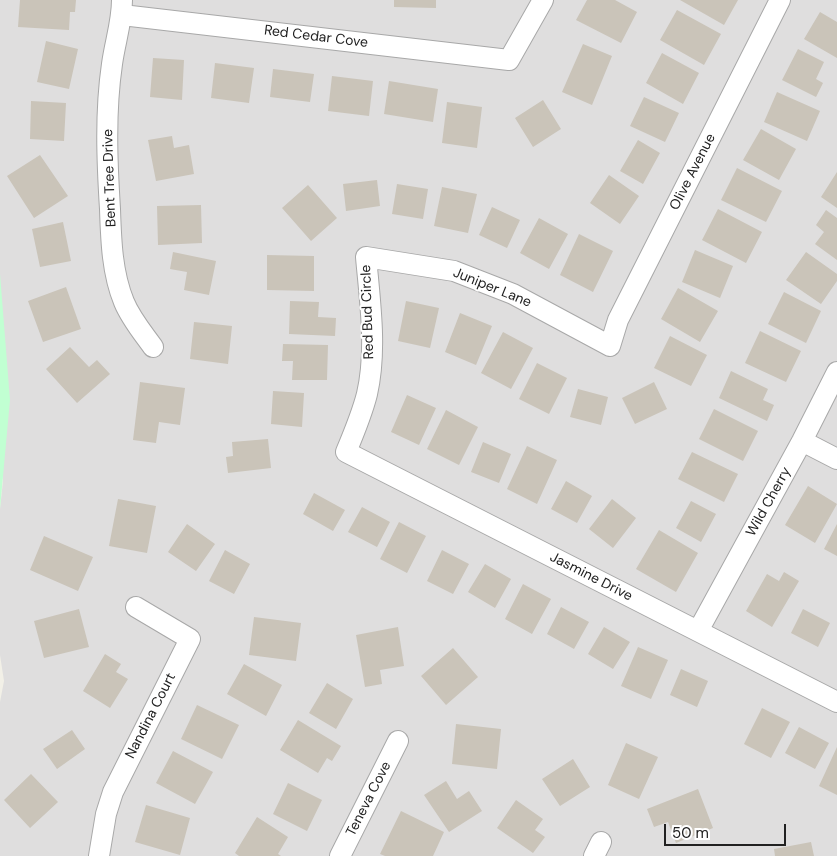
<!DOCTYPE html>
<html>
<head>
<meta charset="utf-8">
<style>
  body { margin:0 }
  #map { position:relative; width:837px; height:856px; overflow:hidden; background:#f2f0e7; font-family:"DM Sans",sans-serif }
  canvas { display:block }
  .scale { position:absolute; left:664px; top:824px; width:122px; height:22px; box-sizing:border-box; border:2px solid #212121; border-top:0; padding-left:6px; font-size:15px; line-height:18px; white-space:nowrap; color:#212121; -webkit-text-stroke:4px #fff; paint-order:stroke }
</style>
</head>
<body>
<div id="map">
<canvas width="837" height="856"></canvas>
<div class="scale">50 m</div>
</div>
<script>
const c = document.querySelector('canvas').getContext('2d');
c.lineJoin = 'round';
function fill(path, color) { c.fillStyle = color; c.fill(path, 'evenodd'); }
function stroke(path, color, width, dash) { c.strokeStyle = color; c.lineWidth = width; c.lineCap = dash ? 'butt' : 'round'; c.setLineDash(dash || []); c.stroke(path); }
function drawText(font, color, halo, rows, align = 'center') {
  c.font = font + ' "DM Sans",sans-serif'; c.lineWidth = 4; c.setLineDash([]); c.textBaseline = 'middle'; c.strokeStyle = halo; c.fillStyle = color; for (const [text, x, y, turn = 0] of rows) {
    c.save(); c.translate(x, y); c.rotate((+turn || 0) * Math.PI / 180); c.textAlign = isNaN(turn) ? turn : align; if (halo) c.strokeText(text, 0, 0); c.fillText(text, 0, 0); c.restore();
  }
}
fill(new Path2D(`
  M0,0H837V856H0V702L4,681L0,655V509L3,481L0,395Z`), '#dfdede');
fill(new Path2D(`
  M0,274L10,400L0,509Z`), '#c1ffd2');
fill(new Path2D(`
  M20,0H76L75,12H70L69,30L18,27Z
  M394,0H436V8L394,7Z
  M587,0H615L637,12L621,43L576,20Z
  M680,0H738L724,25Z
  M677,10L721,34L704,65L660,40Z
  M820,12L837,22V58L804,39Z
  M46,41L78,49L69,89L37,82Z
  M583,44L612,56L592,105L562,92Z
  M798,49L824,62L816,79L823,83L816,97L782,80Z
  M662,53L699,73L683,104L646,83Z
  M153,58L184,60L182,100L150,97Z
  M215,63L254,68L249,103L211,98Z
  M273,69L314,74L310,102L270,97Z
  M332,76L373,81L369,116L328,111Z
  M389,81L438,89L433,122L384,114Z
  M777,92L820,111L807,141L764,122Z
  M644,97L679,113L665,142L630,126Z
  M543,100L561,129L533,147L515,118Z
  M31,101L66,103L64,141L30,139Z
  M447,102L482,107L477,148L442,143Z
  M761,129L796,149L779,180L743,160Z
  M172,136L174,148L189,145L194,174L156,181L148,140Z
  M638,140L660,153L643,184L620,171Z
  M40,155L68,196L34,218L7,176Z
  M737,168L782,191L766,222L721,200Z
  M837,172V208L821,197Z
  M609,175L639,196L620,224L590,203Z
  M377,180L380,206L346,211L343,184Z
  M397,184L428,189L423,219L392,214Z
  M308,185L337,218L311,241L282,208Z
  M442,187L477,194L468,233L434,226Z
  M201,205L202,243L158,245L157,206Z
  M492,207L520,220L507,248L479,235Z
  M718,209L762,232L746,263L702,240Z
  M826,210L837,218V260L815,244L824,232L816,225Z
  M539,218L568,234L549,269L520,253Z
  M63,222L71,261L40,267L32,229Z
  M579,234L613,251L593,292L560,275Z
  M695,250L733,266L720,298L682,282Z
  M173,252L216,261L209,295L184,290L187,272L170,269Z
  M806,252L837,274V281L821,304L786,280Z
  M267,255L314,256V291L267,290Z
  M66,287L81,329L43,342L28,301Z
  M678,288L718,311L700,342L661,319Z
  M784,292L821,311L806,343L768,324Z
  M290,301L319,302L318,317L336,318L335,336L289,334Z
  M406,301L439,308L430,348L398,341Z
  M460,313L492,326L476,365L445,352Z
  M194,322L232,326L228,364L190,359Z
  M760,331L801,351L786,382L745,363Z
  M503,332L533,348L511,389L481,373Z
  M670,336L707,355L691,386L654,368Z
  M283,344L328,345L327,380H292L293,361H282Z
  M70,347L89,367L97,360L110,374L77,403L46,369Z
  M537,363L567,378L549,414L519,399Z
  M731,371L768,389L763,400L774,405L767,421L719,398Z
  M140,382L185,388L180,425L159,422L156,443L133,440Z
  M654,382L667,409L635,424L622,398Z
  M578,389L608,397L601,425L570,417Z
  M273,391L304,393L302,427L271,424Z
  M407,395L436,408L419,445L391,432Z
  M714,409L758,431L743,461L699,439Z
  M446,410L478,427L459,465L427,449Z
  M268,439L271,468L228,473L226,457L233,456L232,442Z
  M483,442L511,454L499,483L471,472Z
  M527,446L557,460L537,504L507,489Z
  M692,452L738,474L724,502L678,479Z
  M566,481L592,496L577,523L551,509Z
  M808,486L837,504L815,543L785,525Z
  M314,493L345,510L333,531L303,514Z
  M118,499L156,506L147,553L109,546Z
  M612,499L636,518L613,548L589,529Z
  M691,501L716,514L701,542L676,528Z
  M362,507L390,522L377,547L348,532Z
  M399,522L426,536L407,573L380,559Z
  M187,524L215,544L196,571L168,552Z
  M837,524V556L824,549Z
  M659,530L698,553L676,592L636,569Z
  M44,536L93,557L78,591L30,570Z
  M225,550L250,564L234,594L209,581Z
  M442,550L469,564L453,594L427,581Z
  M485,564L511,579L495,608L468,592Z
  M784,572L799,581L772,627L746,611L767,574L779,581Z
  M523,584L551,599L532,634L505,619Z
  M561,607L589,622L574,649L547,634Z
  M79,609L89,647L44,658L34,621Z
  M803,609L830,623L818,647L791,633Z
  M254,617L301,623L296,661L249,655Z
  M398,627L404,666L380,670L382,684L365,687L356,635Z
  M604,627L630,642L613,669L588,654Z
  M638,647L668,660L651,699L621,686Z
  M453,648L478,677L446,705L421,676Z
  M105,654L121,664L116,672L128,679L110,708L83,691Z
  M244,664L282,685L266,716L227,694Z
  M681,669L708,681L697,707L670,695Z
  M327,683L353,699L336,729L309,713Z
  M197,705L239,725L222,759L181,739Z
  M762,708L790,722L771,758L744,744Z
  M298,720L341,746L332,761L327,758L318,773L280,750Z
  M456,724L501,729L497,769L452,764Z
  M799,727L829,743L815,769L785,753Z
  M72,730L85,749L57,769L43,749Z
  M626,743L658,757L639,799L608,785Z
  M837,747V795L819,786Z
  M173,751L213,772L195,804L156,783Z
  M573,759L590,787L560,806L542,779Z
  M31,774L58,802L30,828L4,800Z
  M446,781L457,799L469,791L482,811L449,832L424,795Z
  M288,783L322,800L307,831L273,814Z
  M698,789L713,828L676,843L668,822L654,827L647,809Z
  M516,800L543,819L535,830L545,837L533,853L497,828Z
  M146,805L190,818L180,855L135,842Z
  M401,811L444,832L433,856H385L380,854Z
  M257,817L288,837L278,854L281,856H239L235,853Z
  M811,842L814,856H775L774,849Z`), '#cac4b9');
const minor = new Path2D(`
  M122,0C122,22 115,42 112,64C105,112 107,161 110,209C111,240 112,273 124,302C131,319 143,333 153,347
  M780,0L618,320L610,346L513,294L454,271L366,257C370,302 377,350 367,394C362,414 354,433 346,452L837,702
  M122,15L509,60L543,0
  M802,441L837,459
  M698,631L802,441L837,372
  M99,856L106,814L113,792L190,639L136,607
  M340,856L398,741
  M594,856L601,842`);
stroke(minor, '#a8a8a8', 22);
stroke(minor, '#fff', 20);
drawText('14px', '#212121', '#fff', [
  ["Red Cedar Cove",316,37,7],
  ["Olive Avenue",693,172,-63],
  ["Bent Tree Drive",110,178,-92],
  ["Juniper Lane",492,288,22],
  ["Red Bud Circle",368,312,-92],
  ["Wild Cherry",769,502,-61],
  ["Jasmine Drive",591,577,27],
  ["Nandina Court",151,716,-63],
  ["Teneva Cove",369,799,-63]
]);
</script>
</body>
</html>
